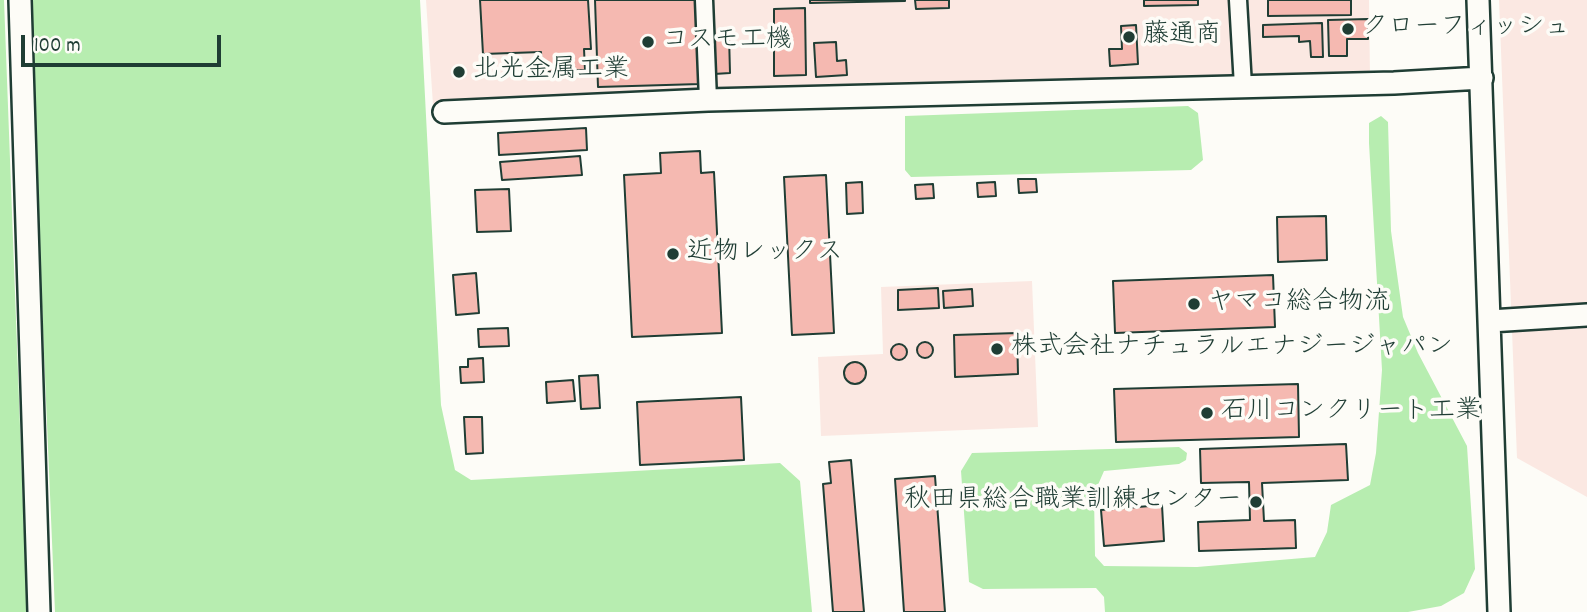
<!DOCTYPE html>
<html>
<head>
<meta charset="utf-8">
<style>
  body { margin:0 }
  #map { position:relative; width:1587px; height:612px; overflow:hidden; background:#fdfcf7; font-family:Dekko,sans-serif }
  canvas { display:block }
  .scale { position:absolute; left:21px; top:35px; width:200px; height:32px; box-sizing:border-box; border:4px solid #1f3d34; border-top:0; padding-left:9px; font-size:21px; line-height:24px; white-space:nowrap; color:#1f3d34; -webkit-text-stroke:5px #fdfcf7; paint-order:stroke }
</style>
</head>
<body>
<div id="map">
<canvas width="1587" height="612"></canvas>
<div class="scale">100 m</div>
</div>
<script>
const c = document.querySelector('canvas').getContext('2d');
c.lineJoin = 'round';
function fill(path, color) { c.fillStyle = color; c.fill(path, 'evenodd'); }
function stroke(path, color, width, dash) { c.strokeStyle = color; c.lineWidth = width; c.lineCap = dash ? 'butt' : 'round'; c.setLineDash(dash || []); c.stroke(path); }
function drawText(font, color, halo, rows, align = 'center') {
  c.font = font + ' Dekko,"Klee One",sans-serif'; c.lineWidth = 7; c.setLineDash([]); c.textBaseline = 'middle'; c.strokeStyle = halo; c.fillStyle = color; for (const [text, x, y, turn = 0] of rows) {
    c.save(); c.translate(x, y); c.rotate((+turn || 0) * Math.PI / 180); c.textAlign = isNaN(turn) ? turn : align; if (halo) c.strokeText(text, 0, 0); c.fillText(text, 0, 0); c.restore();
  }
}
fill(new Path2D(`
  M426,0H1369L1370,77L433,105Z
  M1499,0H1587V497L1517,458Z
  M1032,281L1038,427L821,436L818,357L883,354L881,287Z`), '#fbe8e2');
fill(new Path2D(`
  M0,0H4L27,612H0Z
  M29,0H420L441,405L455,470L471,480L780,463L800,481L812,612H55Z
  M1188,106L1198,113L1203,160L1191,170L911,177L905,170V116Z
  M1381,116L1388,122L1391,231L1403,317L1418,353L1467,446L1475,569L1464,593L1441,606L1408,612H1105L1104,597L1096,588L983,589L969,582L961,471L972,453L1179,447L1187,453L1186,460L1179,464L1104,471L1094,494L1095,556L1104,566L1197,567L1315,557L1327,532L1331,505L1370,485L1376,453L1382,370L1369,143V123Z`), '#b7edb0');
const building = new Path2D(`
  M480,0H588L591,49H584L585,70L542,72L541,52L483,54Z
  M595,0H697L700,84L598,87Z
  M810,0H905V1L810,3Z
  M915,0H949V8L916,9Z
  M1144,0H1198V5L1144,6Z
  M1268,0H1351V15L1268,16Z
  M805,8L806,75L774,76V9Z
  M1368,19V39H1347V56H1329L1328,20Z
  M1322,23L1323,57H1311L1310,41L1299,42V36L1263,37V25Z
  M1136,25L1138,64L1110,66L1109,49H1122L1121,26Z
  M729,35L730,73L714,74L713,36Z
  M836,42L837,61L846,60L847,75L816,77L814,43Z
  M586,128L587,150L499,155L498,133Z
  M700,151L701,173L714,172L722,333L632,337L624,175L661,173L660,153Z
  M580,156L582,175L502,180L500,162Z
  M826,175L834,333L792,335L784,177Z
  M1018,179H1036L1037,192L1019,193Z
  M862,182L863,213L847,214L846,183Z
  M995,182L996,196L978,197L977,183Z
  M933,184L934,198L916,199L915,185Z
  M509,189L511,231L477,232L475,190Z
  M1326,216L1327,260L1278,262L1277,217Z
  M476,273L479,313L456,315L453,275Z
  M1273,275L1275,327L1115,333L1113,281Z
  M938,288L939,308L898,310V290Z
  M972,289L973,306L944,308L943,291Z
  M508,328L509,346L479,347L478,329Z
  M1017,333L1018,374L955,377L954,335Z
  M917 350a8 8 0 1 1 16 0a8 8 0 1 1-16 0Z
  M891 352a8 8 0 1 1 16 0a8 8 0 1 1-16 0Z
  M483,358L484,382L461,383L460,367H468V359Z
  M844 373a11 11 0 1 1 22 0a11 11 0 1 1-22 0Z
  M598,375L600,408L581,409L579,376Z
  M573,380L575,401L547,403L546,382Z
  M1298,384L1299,437L1116,442L1114,389Z
  M741,397L744,460L640,465L637,402Z
  M464,417H482L483,453L466,454Z
  M1346,444L1348,480L1262,483L1264,521L1295,520L1296,548L1199,551L1198,522L1250,520L1249,482L1201,483L1200,449Z
  M851,460L864,612H833L823,484L831,483L829,462Z
  M935,476L945,612H904L895,479Z
  M1162,505L1164,541L1104,546L1101,510Z`);
fill(building, '#f5b9b1');
stroke(building, '#1f3d34', 2);
const street = new Path2D(`
  M704,0L708,100
  M1238,0L1243,86`);
const secondary = new Path2D(`
  M20,0L39,612
  M1478,0L1499,612
  M444,112L708,100L1394,83L1482,78
  M1490,321L1587,315`);
stroke(street, '#1f3d34', 21);
stroke(secondary, '#1f3d34', 26);
stroke(street, '#fdfcf7', 16);
stroke(secondary, '#fdfcf7', 21);
for (const [x, y, r, color] of [
  [1348,29,7,"#1f3d34"],
  [1129,37,7,"#1f3d34"],
  [648,42,7,"#1f3d34"],
  [459,72,7,"#1f3d34"],
  [673,254,7,"#1f3d34"],
  [1194,304,7,"#1f3d34"],
  [997,349,7,"#1f3d34"],
  [1207,413,7,"#1f3d34"],
  [1256,502,7,"#1f3d34"]
]) { const dot = new Path2D(); dot.arc(x, y, r, 0, 2 * Math.PI); c.fillStyle = color; c.fill(dot); stroke(dot, '#fdfcf7', 2.5); }
drawText('26px', '#1f3d34', '#fdfcf7', [
  ["クローフィッシュ",1362,29],
  ["藤通商",1143,37],
  ["コスモ工機",662,42],
  ["北光金属工業",473,72],
  ["近物レックス",687,254],
  ["ヤマコ総合物流",1208,304],
  ["株式会社ナチュラルエナジージャパン",1011,349],
  ["石川コンクリート工業",1221,413],
  ["秋田県総合職業訓練センター",1242,502,"right"]
], 'left');
</script>
</body>
</html>
